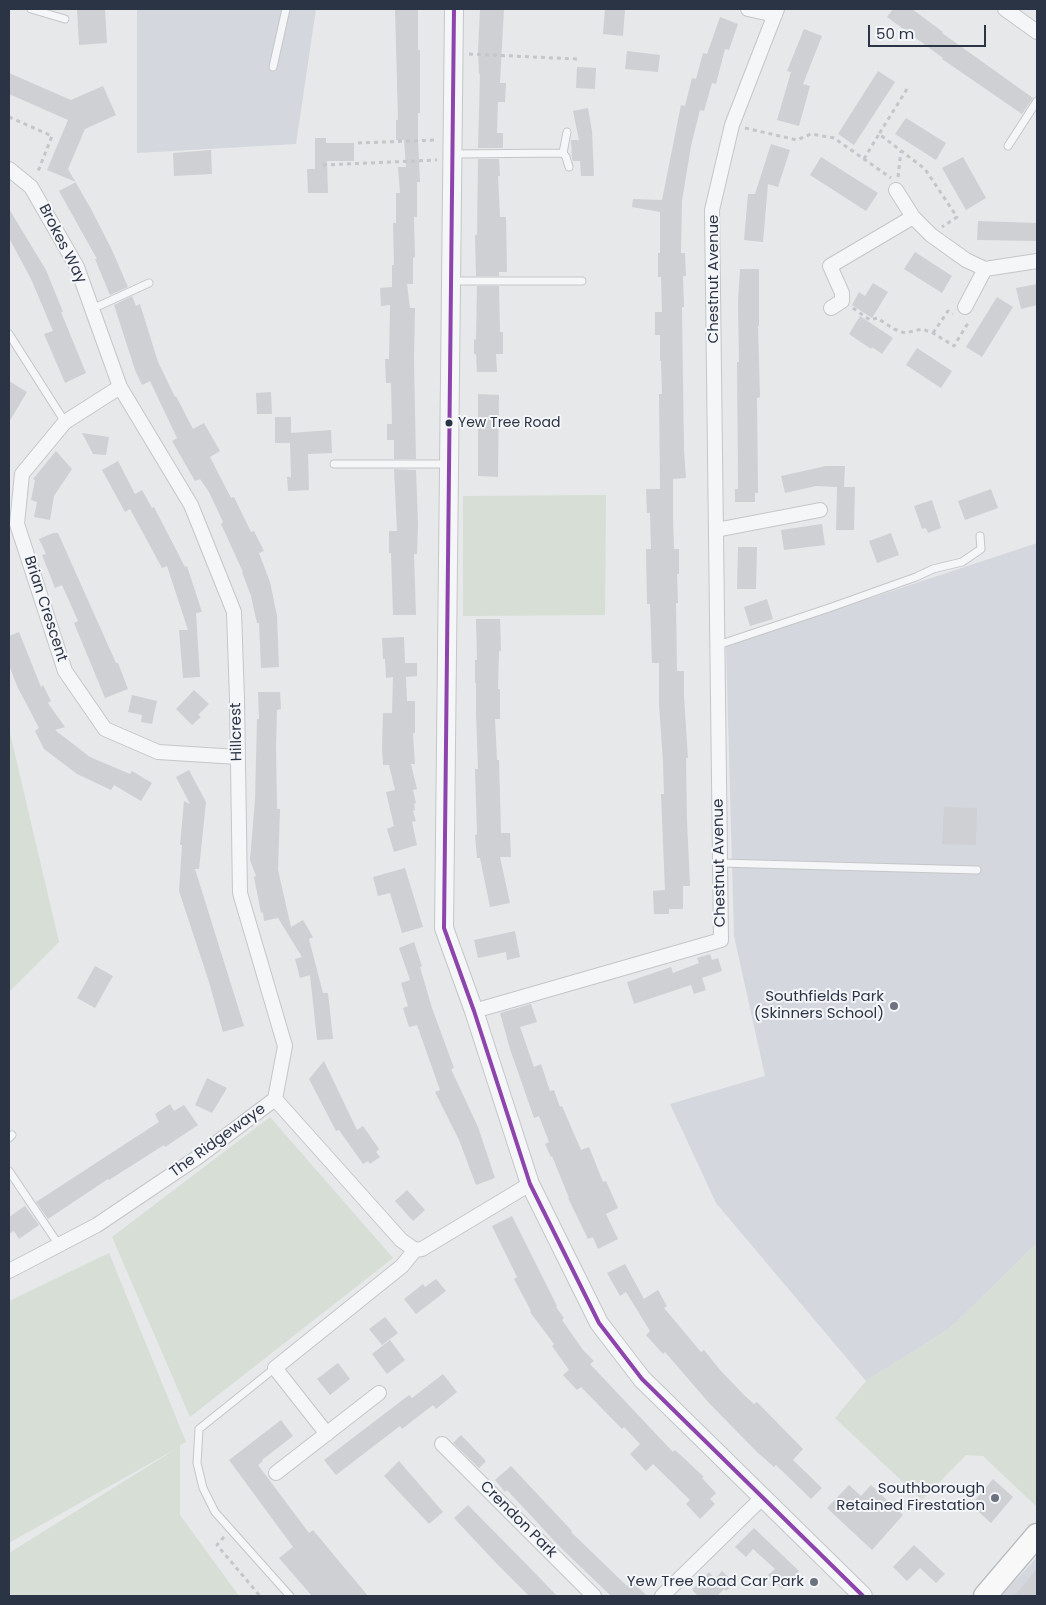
<!DOCTYPE html>
<html>
<head>
<meta charset="utf-8">
<style>
  body { margin:0 }
  #map { position:relative; width:1046px; height:1605px; overflow:hidden; background:#e6e8ea; font-family:Poppins,sans-serif }
  canvas { display:block }
  .frame { position:absolute; inset:0; border:10px solid #2b3445; pointer-events:none }
  .scale { position:absolute; left:868px; top:25px; width:118px; height:22px; box-sizing:border-box; border:2px solid #2b3445; border-top:0; padding-left:6px; font-size:15px; line-height:18px; white-space:nowrap; color:#2b3445; -webkit-text-stroke:4px #f4f6f9; paint-order:stroke }
</style>
</head>
<body>
<div id="map">
<canvas width="1046" height="1605"></canvas>
<div class="frame"></div>
<div class="scale">50 m</div>
</div>
<script>
const c = document.querySelector('canvas').getContext('2d');
c.lineJoin = 'round';
function fill(path, color) { c.fillStyle = color; c.fill(path, 'evenodd'); }
function stroke(path, color, width, dash) { c.strokeStyle = color; c.lineWidth = width; c.lineCap = dash ? 'butt' : 'round'; c.setLineDash(dash || []); c.stroke(path); }
function drawText(font, color, halo, rows, align = 'center') {
  c.font = font + ' Poppins,sans-serif'; c.lineWidth = 4; c.setLineDash([]); c.textBaseline = 'middle'; c.strokeStyle = halo; c.fillStyle = color; for (const [text, x, y, turn = 0] of rows) {
    c.save(); c.translate(x, y); c.rotate((+turn || 0) * Math.PI / 180); c.textAlign = isNaN(turn) ? turn : align; if (halo) c.strokeText(text, 0, 0); c.fillText(text, 0, 0); c.restore();
  }
}
fill(new Path2D(`
  M137,9H316L296,144L137,153Z
  M1037,543V1243L949,1329L866,1381L716,1203L670,1104L765,1076L734,936L726,646Z
  M1037,1557V1596H1001Z`), '#d4d7dd');
fill(new Path2D(`
  M606,495L605,615L463,616V496Z
  M9,729L59,942L9,992Z
  M270,1117L393,1258L190,1417L112,1237Z
  M1037,1243V1504L1036,1506L983,1456L966,1455L922,1500L835,1418L866,1381L949,1329Z
  M109,1253L186,1442L180,1445V1515L239,1596H9V1553L179,1447L9,1543V1301Z`), '#d6ded6');
fill(new Path2D(`
  M77,9H105L107,43L79,45Z
  M395,9H418V50H420V113H418V140L420,182H417V217H414L415,257L413,258V284H407L410,308H415L414,359L416,459H394V440H387V424H392L391,383H386L385,359H389L390,305L381,306L380,288L392,287V265H394L393,223H396V193H400L398,167H406L404,140H396V120H398Z
  M480,9H504L500,83H506L505,102H498L497,133H503V148H478L480,74H479L478,51Z
  M605,9H625L623,36L603,34Z
  M893,9H912L943,32L942,33L1033,98L1022,114L942,59L943,58L887,17Z
  M720,17L738,24L729,50L725,49L716,84L712,83L704,111L700,110L691,146L682,201L681,253H685L686,276H683L684,307H682L684,451L686,478L673,479V517L674,549H679V574H677L678,603H676L677,671H684V696L688,758H686L687,821L690,886H683V909H669V914H654L653,891L665,890L661,794H664L663,762L659,704V663H652L650,604H647L646,549H651L650,513H647L646,489H660L659,394H662L661,361H660V335H655V312H662L661,277H658V253H660V212L632,207L633,199L662,200L681,105L685,106L692,78L696,79L703,53L707,54Z
  M804,29L822,36L803,84L810,86L799,126L777,120L791,72L787,71Z
  M627,51L660,55L658,72L625,69Z
  M577,67L596,68L595,89L576,88Z
  M878,71L895,82L854,145L838,134Z
  M9,73L71,100L103,86L116,115L85,129L68,169L91,209L112,250L128,287L110,295L95,259H97L59,191L76,182L47,170L68,120L9,94Z
  M588,108L592,131L594,176H581L580,161H573L572,159L571,140H579L573,111Z
  M906,118L946,143L936,160L895,134Z
  M315,138H326V143H354V161H327L328,193H308L307,169H315Z
  M771,144L790,150L778,187L768,184L763,242L744,240L748,194H755Z
  M211,150L212,174L174,176L173,153Z
  M821,157L878,193L866,211L810,175Z
  M963,157L986,198L966,210L942,168Z
  M478,159H499L500,176H498L500,217H506L507,272H499V276H476L475,235H477Z
  M9,209L46,270L63,312H61L86,373L65,383L44,334L53,331L31,279L9,238Z
  M978,221L1037,223V241L977,240Z
  M915,252L952,276L942,293L904,269Z
  M740,269H759V326H758L760,397L757,398L758,493H755V502H735V489H738L737,362H739L738,302Z
  M873,283L888,292L872,318L852,305L859,292L865,296Z
  M1037,284V305L1021,309L1016,288Z
  M477,286H499L500,332H503V354H496L497,372H477L476,354H474V339L476,340Z
  M132,296L136,306L140,304L158,362L175,397L176,396L193,429L204,423L220,451L210,457L231,498L234,497L251,532L254,531L264,551L259,553L270,582L277,616L279,667L261,668L259,623H257L251,596L242,572H243L221,524L223,522L209,492L200,479L195,481L172,441L177,438L150,381L142,385L135,370L114,305Z
  M997,297L1013,307L982,357L966,347Z
  M860,316L893,338L882,354L872,347L871,349L849,334Z
  M917,348L952,371L941,388L906,365Z
  M9,381L27,392L9,422Z
  M271,392L272,414H257L256,393Z
  M478,394L499,395L498,477L478,476Z
  M275,417H291V433L331,430L332,453L308,454L309,490L288,491L287,477H291L290,443H275Z
  M82,433L109,437L106,455L93,454Z
  M56,451L72,469L54,496L50,520L34,517L37,502L31,500L35,480L33,479Z
  M118,461L135,494L142,490L152,508L154,507L185,567L187,566L202,612L196,613L200,677L183,678L179,630H188L167,566L162,568L130,509L125,512L102,470Z
  M826,466H845L844,487H855L854,530H836L837,487L816,486L785,493L781,476Z
  M394,469L416,470L418,524L417,554H414L416,615H393L391,553H389V531H397Z
  M991,489L998,508L965,520L958,501Z
  M932,500L941,528L928,533L926,528L922,529L914,506Z
  M822,524L825,545L784,550L781,530Z
  M53,533H58L116,663H118L128,689L105,698L74,623L78,621L62,585L55,588L42,555L46,554L39,539Z
  M891,533L899,555L877,563L869,541Z
  M738,547H757L756,589H737Z
  M767,599L773,619L750,626L744,607Z
  M476,619H500L501,651H499L498,689H500V719H495L497,760H499L501,833H510L511,857H500L510,903L490,907L480,858H477L475,835L477,834L475,769H478L476,714V683H475V660H477Z
  M19,632L41,687L43,685L51,701L48,703L65,727L55,730L90,757L130,774L132,771L152,783L141,801L114,785L111,790L77,774L44,749L35,731L39,728L17,686L9,665V636Z
  M404,637L405,663H417V676L406,677L407,701H415V733H413L415,764H411L417,789L413,790L416,803L414,804L415,810L413,811L416,821L412,822L417,845L394,852L387,829L394,826L386,792L395,790L389,765H383L382,747L383,713H392L393,677L386,678L385,659H383L382,638Z
  M194,690L209,704L198,715L201,717L192,725L176,709Z
  M258,692H280L281,709L277,710L276,746L277,809H280L278,870L291,927L303,920L313,937L309,939L323,993H328L333,1039L317,1040L310,975L300,978L295,959L302,957L278,918L264,921L263,912L261,913L254,877L256,876L250,860L255,800L257,719H259Z
  M132,695L157,701L152,724L141,722L142,715L128,712Z
  M189,770L206,802L199,869H195L244,1026L223,1032L209,982L179,891L182,845H180L184,801L190,804L176,777Z
  M944,807L977,808L976,845L942,844Z
  M405,868L423,927L402,933L390,893L378,896L373,877Z
  M515,931L520,957L507,960L506,952L478,958L474,940Z
  M414,942L422,966L420,967L432,1008L454,1068L451,1069L478,1127L495,1178L476,1185L459,1140L435,1092L440,1090L417,1025L409,1027L403,1008L408,1006L401,983L410,980L399,948Z
  M710,954L712,960L718,958L722,971L702,978L706,990L694,994L691,985L634,1004L627,982L671,967L673,973L699,963L697,958Z
  M95,966L113,976L95,1008L77,998Z
  M531,1004L537,1022L520,1027L534,1067L541,1064L550,1091L554,1090L560,1107L562,1106L581,1150L589,1147L603,1182L606,1181L618,1208L606,1214L618,1239L598,1249L593,1237L588,1239L568,1198H569L552,1156L551,1157L545,1144L549,1142L539,1116L534,1118L510,1049L500,1013Z
  M324,1061L357,1130L363,1126L379,1149L376,1152L380,1157L370,1164L368,1161L363,1164L339,1130L336,1131L309,1079Z
  M207,1078L227,1088L212,1113L195,1105Z
  M170,1104L174,1111L184,1105L198,1125L165,1147L164,1145L109,1180L108,1179L48,1219L36,1202L159,1122L155,1114Z
  M407,1190L425,1210L413,1221L395,1201Z
  M25,1206L39,1225L19,1239L14,1231L9,1234V1217Z
  M512,1216L557,1306L556,1307L564,1318L562,1320L583,1350L594,1361L590,1364L673,1452L675,1450L704,1477L702,1478L716,1493L710,1499L715,1504L700,1519L686,1504L690,1500L653,1464L646,1471L630,1454L640,1444L624,1427L622,1429L581,1387L577,1390L563,1375L569,1370L552,1346L554,1344L530,1312L531,1311L514,1279L517,1277L492,1226Z
  M625,1264L644,1299L658,1290L667,1306L664,1308L701,1352L704,1350L720,1370L744,1395L754,1404L757,1402L803,1449L793,1460L822,1488L811,1499L776,1465L774,1467L757,1452L709,1403L665,1352L663,1354L646,1335L650,1331L626,1292L620,1296L607,1273Z
  M436,1279L446,1291L416,1314L404,1299L423,1284L425,1287Z
  M385,1317L398,1333L382,1345L369,1329Z
  M390,1340L405,1360L387,1374L372,1354Z
  M338,1363L350,1379L330,1395L317,1379Z
  M443,1374L457,1392L436,1409L433,1405L402,1429L400,1426L336,1475L324,1460L409,1395L412,1398Z
  M281,1420L293,1436L262,1460L263,1461L258,1465L309,1533L313,1530L368,1596H312L279,1558L293,1547L229,1460Z
  M461,1435L486,1461L479,1468L453,1443Z
  M399,1461L443,1512L429,1524L384,1476Z
  M511,1466L572,1531L571,1532L627,1586L632,1581L647,1596H611L561,1548L507,1490L505,1492L495,1480Z
  M993,1479L1013,1497L991,1523L971,1505Z
  M849,1485L861,1496L871,1485L903,1515L872,1550L827,1508Z
  M468,1505L536,1574L557,1596H529L497,1564L454,1518Z
  M754,1528L799,1571L782,1589L768,1575L775,1569L753,1549L746,1557L735,1547Z
  M914,1545L945,1574L936,1583L920,1568L907,1581L893,1567Z
  M1037,1568V1596H1014L1027,1581Z
  M722,1571L735,1583L726,1591L724,1589L717,1596H698L692,1590L709,1572L715,1579Z`), '#ced0d3');
const service = new Path2D(`
  M31,9L65,19
  M273,67L286,9
  M1008,146L1037,101
  M563,153L567,132
  M453,154L563,153L566,157L569,167
  M451,281H582
  M92,309L149,283
  M9,334L65,422
  M334,464H449
  M718,645L829,608L916,577L933,569L962,562L981,549L980,536
  M720,863L977,870
  M9,1138L12,1135
  M9,1171L59,1245
  M275,1368L199,1429L197,1463L203,1488L215,1512L290,1596`);
const minor = new Path2D(`
  M748,9L775,15
  M1005,9L1037,32
  M9,169L31,187L77,267L120,387L191,505L234,612L237,699L240,893L285,1046L275,1099
  M896,190L913,217L931,235L966,260L985,269L1037,261
  M965,307L985,269
  M831,308L842,301V293L830,266L913,217
  M120,387L65,422L22,474L17,524L65,671L105,729L158,752L238,757
  M716,530L820,510
  M474,1011L721,940L712,210L732,125L777,9
  M9,1271L97,1225L198,1157L275,1099L401,1240L415,1250L422,1249L530,1184
  M327,1434L275,1368L402,1266L415,1250
  M442,1444L594,1596
  M276,1473L379,1393
  M662,1596L763,1497`);
const tertiary = new Path2D(`
  M454,9L444,928L474,1011L530,1184L599,1323L642,1379L863,1596`);
const trunk = new Path2D(`
  M985,1596L1037,1535`);
stroke(service, '#c4c6c8', 9);
stroke(minor, '#c4c6c8', 16);
stroke(tertiary, '#c4c6c8', 20);
stroke(trunk, '#b8bbbf', 25);
stroke(new Path2D(`
  M469,54L577,59V63
  M907,89L879,134L925,169L957,217L942,227
  M9,117L52,136L37,174
  M745,128L797,140L811,134L834,138L891,178
  M358,143L437,140
  M864,159L879,134
  M323,165L437,160
  M898,177L901,151
  M853,308L870,320L877,318L894,329L905,333L922,329L933,333L954,346L968,323L965,322
  M933,333L948,311L953,314
  M224,1537L217,1545L260,1596`), '#c5c6ca', 3, [4, 4]);
stroke(service, '#f5f6f7', 7);
stroke(minor, '#f5f6f7', 14);
stroke(tertiary, '#f5f6f7', 18);
stroke(trunk, '#f8f8f8', 22);
stroke(new Path2D(`
  M454,9L444,928L474,1011L530,1184L599,1323L642,1379L863,1596`), '#8e44ad', 4);
for (const [x, y, r, color] of [
  [449,423,4.5,"#2b3445"],
  [894,1006,5,"#6c737f"],
  [995,1498,5,"#6c737f"],
  [814,1582,5,"#6c737f"]
]) { const dot = new Path2D(); dot.arc(x, y, r, 0, 2 * Math.PI); c.fillStyle = color; c.fill(dot); stroke(dot, '#f4f6f9', 2); }
drawText('14px', '#2b3445', '#f4f6f9', [
  ["Yew Tree Road",458,423]
], 'left');
drawText('15px', '#2b3445', '#f4f6f9', [
  ["Brokes Way",62,244,63],
  ["Chestnut Avenue",714,279,-90],
  ["Brian Crescent",45,609,72],
  ["Hillcrest",237,732,-91],
  ["Chestnut Avenue",720,863,-91],
  ["The Ridgewaye",218,1141,-36],
  ["Crendon Park",518,1520,45]
]);
drawText('15px', '#2b3445', '#f4f6f9', [
  ["Southfields Park",884,997],
  ["(Skinners School)",884,1014],
  ["Southborough",985,1489],
  ["Retained Firestation",985,1506],
  ["Yew Tree Road Car Park",804,1582]
], 'right');
</script>
</body>
</html>
